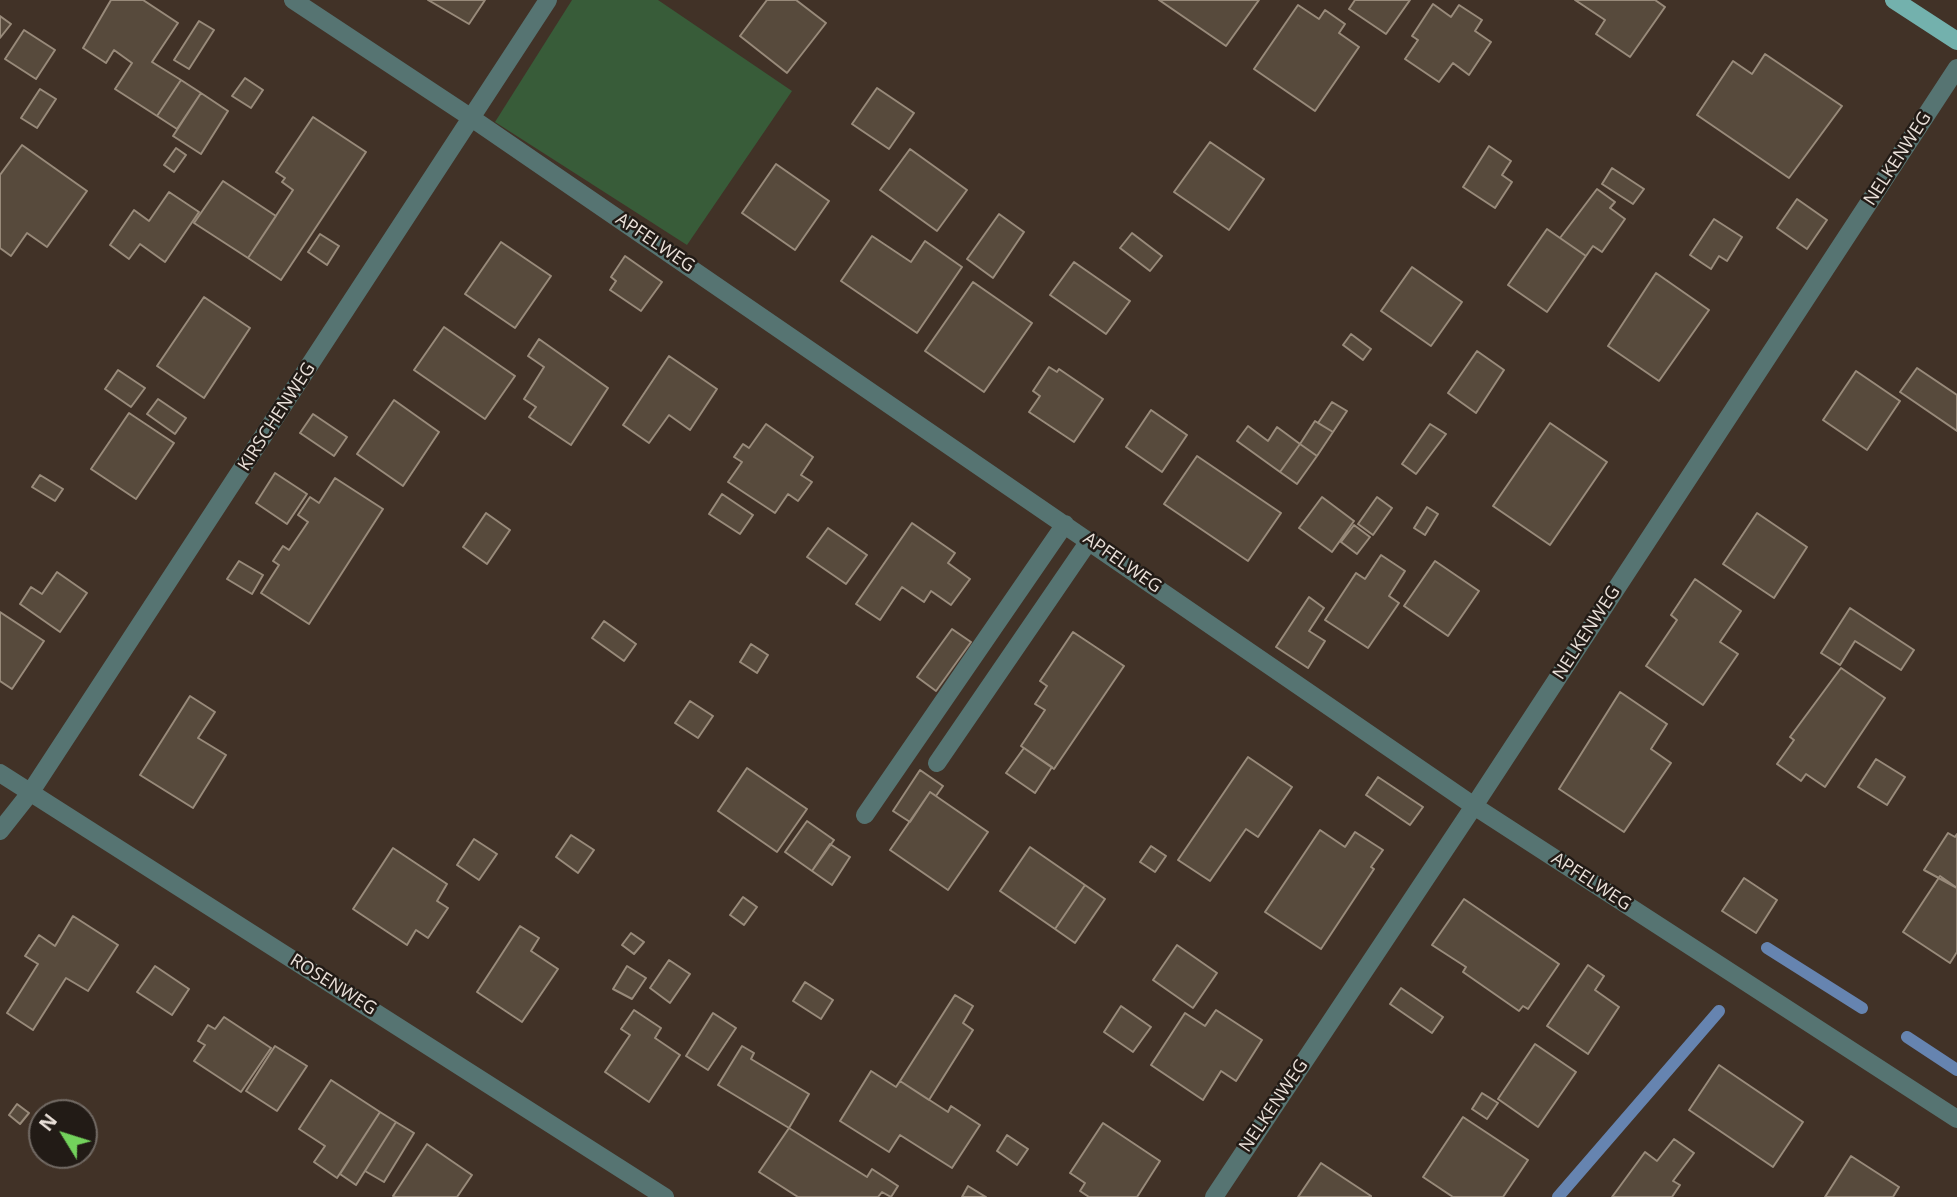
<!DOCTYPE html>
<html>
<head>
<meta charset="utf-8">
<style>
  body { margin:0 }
  #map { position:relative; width:1957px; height:1197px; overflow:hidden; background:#413227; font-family:"Open Sans",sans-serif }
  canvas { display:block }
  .north { position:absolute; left:28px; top:1099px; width:70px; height:70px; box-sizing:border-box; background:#221b16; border:2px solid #726a64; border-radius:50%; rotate:308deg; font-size:19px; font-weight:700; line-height:28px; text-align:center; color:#eae0d9 }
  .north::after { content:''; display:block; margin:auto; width:24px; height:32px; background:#73d25c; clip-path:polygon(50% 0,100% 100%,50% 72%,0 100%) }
</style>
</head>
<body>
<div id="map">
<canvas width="1957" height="1197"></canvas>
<div class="north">N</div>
</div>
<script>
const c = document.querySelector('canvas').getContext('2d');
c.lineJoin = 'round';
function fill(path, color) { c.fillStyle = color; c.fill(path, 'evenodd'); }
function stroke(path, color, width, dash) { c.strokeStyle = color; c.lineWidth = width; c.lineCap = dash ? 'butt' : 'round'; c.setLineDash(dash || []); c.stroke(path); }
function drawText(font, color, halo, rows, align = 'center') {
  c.font = font + ' "Open Sans",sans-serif'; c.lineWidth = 5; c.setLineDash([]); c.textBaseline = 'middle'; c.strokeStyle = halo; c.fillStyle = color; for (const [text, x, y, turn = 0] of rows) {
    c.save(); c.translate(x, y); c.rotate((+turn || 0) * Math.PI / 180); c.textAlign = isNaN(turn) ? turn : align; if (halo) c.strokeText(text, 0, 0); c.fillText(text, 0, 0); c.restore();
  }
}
fill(new Path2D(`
  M572,0H658L792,91L687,245L495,122Z`), '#385c39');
stroke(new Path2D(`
  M1767,948L1862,1008
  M1907,1037L1957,1070
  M1558,1197L1719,1011`), '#6684b0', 12);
const building = new Path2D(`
  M111,0H143L178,23L152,62L181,80L157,116L115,89L132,63L114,50L106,63L83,48Z
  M428,0H485L469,24Z
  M767,0H796L826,23L787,73L740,36Z
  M1159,0H1259L1226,46Z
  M1355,0H1410L1386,34L1349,9Z
  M1575,0H1655L1665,7L1630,57L1596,34L1605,20Z
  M1433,4L1451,17L1459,5L1482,20L1475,31L1491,42L1469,75L1453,63L1439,82L1405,59L1418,40L1412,36Z
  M1298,5L1319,19L1325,10L1345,24L1339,33L1359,47L1315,111L1254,69Z
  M0,16L11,24L0,38Z
  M199,21L214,30L189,69L174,60Z
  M24,30L55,50L36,79L5,59Z
  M1765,54L1842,106L1789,178L1697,115L1733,61L1752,74Z
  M245,78L263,90L251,108L232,96Z
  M181,80L201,93L177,129L157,116Z
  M877,88L914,113L889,149L852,124Z
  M40,89L56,99L37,128L21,118Z
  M201,93L228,111L201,154L173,136Z
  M313,117L366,152L281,280L248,258L293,190L282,182L285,178L276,172Z
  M1210,142L1264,179L1229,230L1174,192Z
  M22,145L87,191L47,247L27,233L11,256L0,248V175Z
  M1489,146L1511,161L1502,175L1512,182L1495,208L1463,187Z
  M176,148L186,155L174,172L164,165Z
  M910,149L967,190L937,231L880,190Z
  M776,164L829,201L795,250L742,213Z
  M1612,168L1644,189L1633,204L1602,184Z
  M223,181L276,216L248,258L194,223Z
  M1597,189L1615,202L1610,208L1625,219L1602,252L1593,246L1586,256L1560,238Z
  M169,192L199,212L165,262L140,244L129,259L110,245L134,210L149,221Z
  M1797,199L1827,220L1807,249L1777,228Z
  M999,214L1024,232L993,278L967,259Z
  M1714,219L1742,237L1727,261L1719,256L1711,269L1690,255Z
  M1547,229L1586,256L1547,312L1508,285Z
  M1132,233L1162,256L1150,271L1120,248Z
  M320,234L339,246L327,265L308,252Z
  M872,236L911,262L925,241L962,267L917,333L841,281Z
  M501,242L551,276L515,328L465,294Z
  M625,256L662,282L641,311L610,290L616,281L611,277Z
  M1074,262L1130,301L1106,334L1050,295Z
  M1412,267L1462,302L1431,346L1381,311Z
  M1656,273L1709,310L1659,381L1608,346Z
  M973,282L1032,323L984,392L925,351Z
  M204,297L250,328L204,398L157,366Z
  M444,327L515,376L485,419L414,370Z
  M1351,334L1371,349L1363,360L1343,345Z
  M539,339L608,388L571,445L529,417L536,407L524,399L544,367L528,356Z
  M1477,351L1504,370L1476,413L1448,393Z
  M669,356L717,389L690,430L669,415L649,443L623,425Z
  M1049,367L1057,372L1059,369L1103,399L1074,442L1029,412L1040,396L1033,391Z
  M1917,368L1957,395V431L1900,392Z
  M118,370L145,388L131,407L105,389Z
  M1856,371L1900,401L1867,450L1823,420Z
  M158,399L186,418L175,434L147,414Z
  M394,400L439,432L403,486L357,454Z
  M1332,402L1347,411L1333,432L1318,423Z
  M1151,410L1187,435L1162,472L1126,447Z
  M129,413L174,443L136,499L91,469Z
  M313,414L347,437L334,456L300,433Z
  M1315,421L1333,432L1317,456L1300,444Z
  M1550,423L1607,462L1550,545L1493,506Z
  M766,424L813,457L801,475L812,482L798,501L788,494L775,513L728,482L742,462L734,457L743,444L749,448Z
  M1430,424L1446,434L1416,474L1402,464Z
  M1248,426L1268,441L1277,427L1300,444L1280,472L1237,441Z
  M1300,444L1317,456L1297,484L1280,472Z
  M1197,456L1281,513L1248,561L1164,504Z
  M275,473L307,494L287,524L256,503Z
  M40,475L63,489L55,501L32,487Z
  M335,478L383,509L309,624L261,593L279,565L273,561L283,546L289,550L308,522L298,515L310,497L319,503Z
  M722,494L753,515L740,534L709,514Z
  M1322,497L1354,521L1332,552L1299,528Z
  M1377,497L1392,508L1373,535L1358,524Z
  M1427,507L1438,514L1425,535L1414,528Z
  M486,513L510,530L487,564L463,547Z
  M1757,513L1807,547L1774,598L1723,564Z
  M912,523L955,553L948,563L970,579L951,605L931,591L924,602L902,587L880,620L856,604Z
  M1354,525L1370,537L1357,554L1341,542Z
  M828,528L867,555L846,584L807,557Z
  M1381,555L1405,571L1389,596L1399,603L1368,648L1325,620L1356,573L1365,579Z
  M239,561L263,575L252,594L227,579Z
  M1435,561L1479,591L1448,636L1404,606Z
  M57,572L87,593L60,632L20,604L31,587L42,594Z
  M1695,579L1741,611L1720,642L1738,654L1703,705L1646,666L1677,620L1671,615Z
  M1309,597L1324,608L1309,631L1325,641L1308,668L1276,647Z
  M1850,608L1914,650L1901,670L1855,641L1840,665L1821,653Z
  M0,612L44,641L12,689L0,681Z
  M604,621L636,644L624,661L592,638Z
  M952,629L971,642L936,691L917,677Z
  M1073,632L1124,666L1054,769L1021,746L1045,710L1035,704L1047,686L1040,681Z
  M751,644L768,655L757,673L740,662Z
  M1841,668L1885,698L1825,787L1806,774L1801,781L1777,764L1794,740L1790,737Z
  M1620,692L1667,724L1651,749L1671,763L1624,832L1559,789Z
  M190,696L215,712L198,738L226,755L193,808L140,775Z
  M690,701L713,716L698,738L675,723Z
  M1024,748L1052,767L1035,793L1006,773Z
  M1248,757L1292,787L1258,837L1246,829L1210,881L1178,860Z
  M1876,759L1905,777L1887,805L1858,787Z
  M747,768L807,809L777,852L718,811Z
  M920,770L943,786L936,796L930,792L910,822L893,811Z
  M1378,777L1423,807L1410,825L1366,795Z
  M930,792L988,832L948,890L890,850Z
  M807,821L834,840L812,871L785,852Z
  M1320,830L1345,847L1355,832L1383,850L1371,867L1374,869L1321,949L1265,912Z
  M1948,833L1955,837L1957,834V888L1924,870Z
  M571,835L594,850L578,873L556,857Z
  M474,839L497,854L479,880L457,865Z
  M830,844L850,857L832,885L812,871Z
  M1151,846L1166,856L1155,872L1140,862Z
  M1030,847L1085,885L1055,929L1000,891Z
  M393,848L447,884L437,901L448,908L428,938L416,930L407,945L353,909Z
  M1940,876L1957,888V952L1950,963L1903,932Z
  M1744,878L1777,900L1756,933L1722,911Z
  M1085,885L1105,899L1075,943L1055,929Z
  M743,897L757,907L744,925L730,915Z
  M1464,899L1559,964L1528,1009L1523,1006L1519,1011L1463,972L1466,967L1432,945Z
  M73,916L118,945L88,991L66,978L33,1030L7,1013L38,964L25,956L39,935L55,946Z
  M520,926L539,938L531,951L558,969L522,1022L477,992Z
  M631,933L644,942L634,954L622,945Z
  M1177,945L1217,973L1193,1008L1153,980Z
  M669,960L690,974L670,1003L650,988Z
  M1588,965L1604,976L1595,990L1619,1007L1588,1054L1547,1026Z
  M155,966L189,989L172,1015L137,992Z
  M627,966L646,978L632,999L613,989Z
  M805,982L833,1000L821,1019L793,1001Z
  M1401,988L1443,1017L1432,1033L1390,1004Z
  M955,995L973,1006L963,1023L973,1030L929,1100L900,1081Z
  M1121,1006L1151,1027L1133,1052L1104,1032Z
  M634,1010L661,1028L655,1038L680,1055L649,1102L605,1072L630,1035L621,1029Z
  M1216,1010L1262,1040L1236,1081L1221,1071L1203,1100L1151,1065L1185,1013L1205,1026Z
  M713,1013L736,1028L708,1070L686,1056Z
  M224,1017L271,1048L241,1092L194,1061L205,1045L198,1041L208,1025L215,1029Z
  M1535,1044L1576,1072L1538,1127L1498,1099Z
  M275,1046L307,1066L277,1111L246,1091Z
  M742,1046L754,1053L751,1059L809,1094L789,1128L718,1085Z
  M1719,1065L1803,1122L1773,1167L1689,1110Z
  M871,1071L896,1087L900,1081L948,1112L951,1106L980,1125L952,1168L900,1135L889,1152L840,1121Z
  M331,1080L380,1112L337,1178L314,1162L325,1146L299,1129Z
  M1482,1093L1498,1103L1487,1119L1472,1109Z
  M17,1104L29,1113L20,1124L9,1115Z
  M380,1112L396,1122L356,1185L340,1174Z
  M1463,1117L1528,1160L1503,1197H1453L1423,1177Z
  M396,1122L414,1133L384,1182L365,1171Z
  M1103,1123L1160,1161L1137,1197H1089L1080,1191L1085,1183L1070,1173Z
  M789,1128L867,1177L872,1169L898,1186L891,1197L882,1192L878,1197H798L759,1172Z
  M1007,1135L1028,1149L1017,1165L997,1151Z
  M1674,1139L1694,1153L1673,1181L1680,1185L1672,1197H1612L1645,1152L1657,1161Z
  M427,1144L472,1175L457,1197H395L393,1196Z
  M1851,1156L1899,1187L1893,1197H1825Z
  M1321,1163L1371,1196V1197H1298Z
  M968,1186L986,1197H962Z`);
fill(building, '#574a3c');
stroke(building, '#988a7a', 2);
stroke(new Path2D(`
  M293,0L473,119L1474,806L1957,1119
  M937,763L1089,541
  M0,773L665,1197
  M865,815L1065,524
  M0,831L30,793L548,0
  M1214,1197L1474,806L1957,68`), '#567472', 18);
stroke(new Path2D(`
  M1894,0L1957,41`), '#73b1ad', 18);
drawText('18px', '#eae0d9', '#221b16', [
  ["NELKENWEG",1898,159,-57],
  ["APFELWEG",655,243,34],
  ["KIRSCHENWEG",277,417,-57],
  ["APFELWEG",1122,563,35],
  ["NELKENWEG",1587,633,-57],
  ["APFELWEG",1591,882,33],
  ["ROSENWEG",333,985,32],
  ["NELKENWEG",1274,1106,-56]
]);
</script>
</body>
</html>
